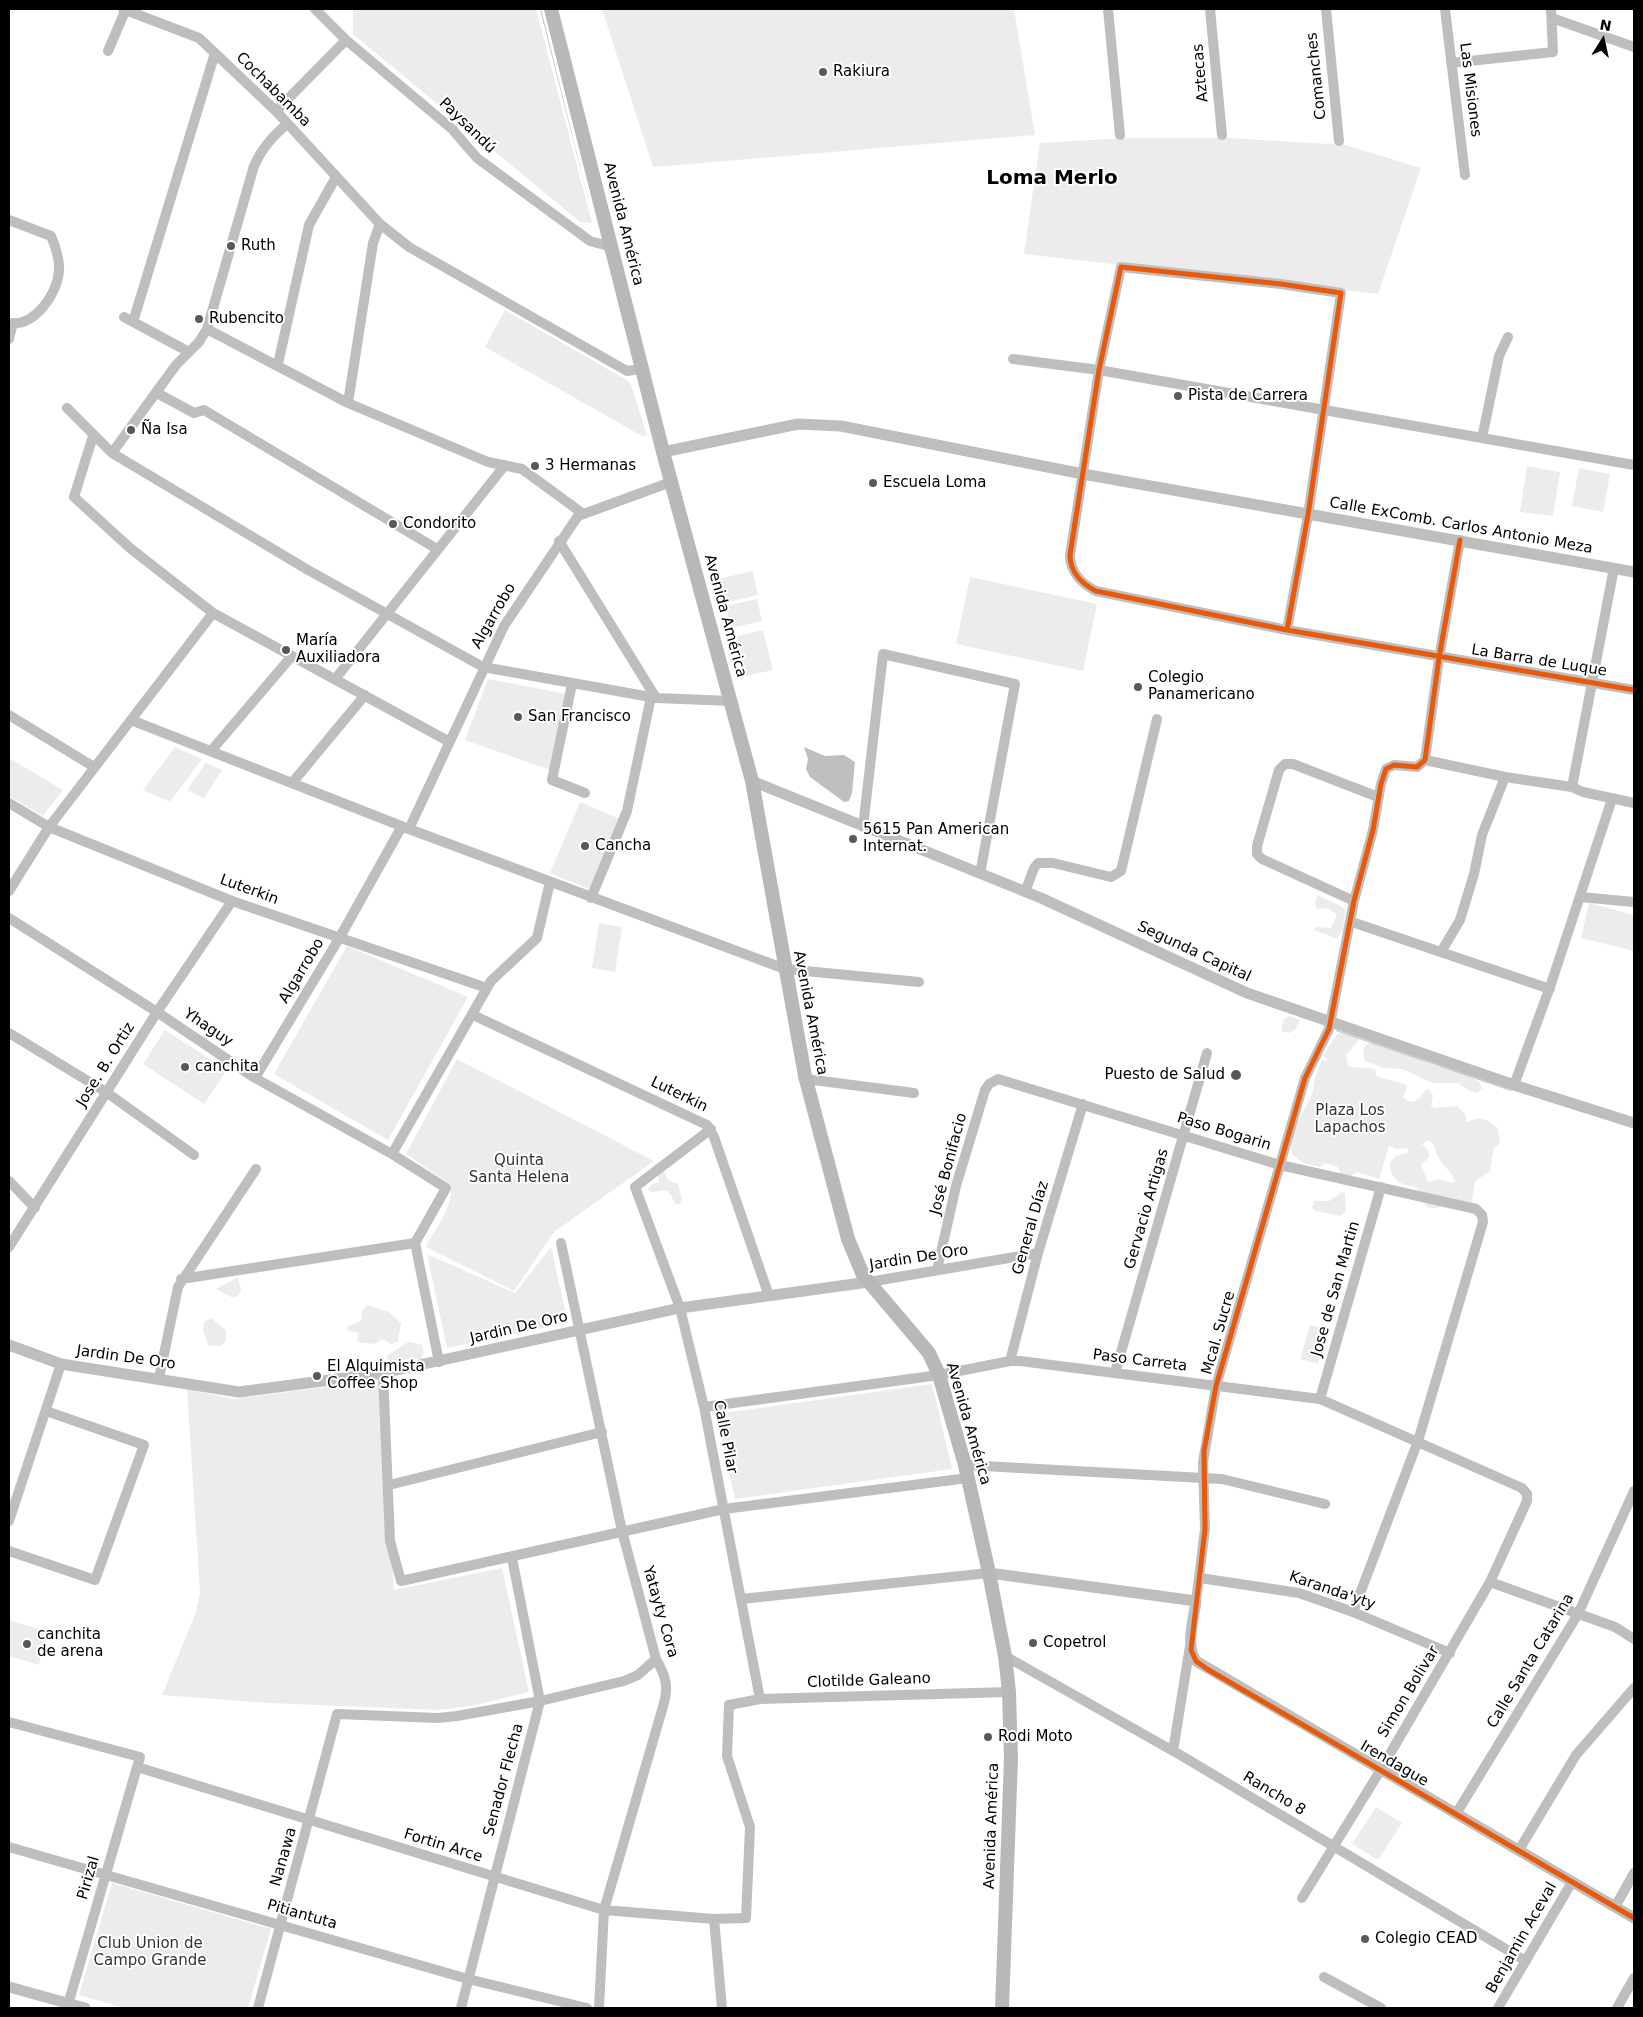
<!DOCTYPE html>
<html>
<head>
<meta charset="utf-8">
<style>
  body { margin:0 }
  #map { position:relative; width:1643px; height:2017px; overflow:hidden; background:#fff; font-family:"DejaVu Sans",sans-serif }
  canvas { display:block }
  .frame { position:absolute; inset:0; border:10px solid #000; pointer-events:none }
  .north { position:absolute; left:1578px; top:15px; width:50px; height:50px; -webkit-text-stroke:4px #fff; paint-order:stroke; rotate:10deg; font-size:14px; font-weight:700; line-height:20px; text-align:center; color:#000 }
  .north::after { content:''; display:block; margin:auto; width:18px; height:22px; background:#000; clip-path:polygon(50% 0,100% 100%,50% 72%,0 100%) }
</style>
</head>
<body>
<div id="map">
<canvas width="1643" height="2017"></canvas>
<div class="frame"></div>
<div class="north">N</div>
</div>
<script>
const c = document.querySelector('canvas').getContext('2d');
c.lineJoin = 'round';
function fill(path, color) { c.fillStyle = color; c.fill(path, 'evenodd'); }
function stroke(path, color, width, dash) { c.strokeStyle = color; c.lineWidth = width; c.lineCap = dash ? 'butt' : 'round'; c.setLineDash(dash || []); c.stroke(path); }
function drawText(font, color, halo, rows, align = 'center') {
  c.font = font + ' "DejaVu Sans",sans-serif'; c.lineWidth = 4; c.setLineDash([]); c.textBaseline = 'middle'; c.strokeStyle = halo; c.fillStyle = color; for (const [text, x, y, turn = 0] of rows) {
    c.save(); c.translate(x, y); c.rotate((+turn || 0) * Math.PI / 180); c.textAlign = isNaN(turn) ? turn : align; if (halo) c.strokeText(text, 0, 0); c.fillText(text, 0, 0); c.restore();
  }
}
fill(new Path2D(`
  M353,9H536L592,223L580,222L353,34Z
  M602,9H1014L1035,135L653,167Z
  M1125,138H1228L1345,145L1421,168L1378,294L1024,254L1040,143Z
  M505,310L630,382L647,435L642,436L485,347Z
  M1527,466L1560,472L1553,516L1520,512Z
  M1579,468L1610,474L1603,512L1572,506Z
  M753,571L758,595L724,603L718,579Z
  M970,577L1097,604L1083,671L956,644Z
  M757,599L762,621L731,628L726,606Z
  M763,630L773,670L746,676L737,636Z
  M488,679L567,694L550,770L465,740Z
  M175,747L202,759L170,802L143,790Z
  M9,758L63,790L43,816L9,796Z
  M206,763L222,770L204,798L187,790Z
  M580,802L620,819L591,890L550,873Z
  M1318,895C1325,900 1339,903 1345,910L1343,929L1337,939L1314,930L1316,927L1331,928L1337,915L1328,908L1317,909L1315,903Z
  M1589,903L1634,915V951L1581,938Z
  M599,923L622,927L615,972L592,968Z
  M347,946L468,997L388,1140L274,1074Z
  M1289,1016L1300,1020L1295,1030L1289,1033L1282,1031C1281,1025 1283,1018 1289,1016Z
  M165,1030L227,1070L204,1104L143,1064Z
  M1338,1033L1358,1036L1359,1040L1346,1055L1348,1066C1357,1069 1368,1066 1376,1070V1076L1407,1085L1403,1098L1411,1102L1419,1099L1425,1090L1429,1089L1433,1095L1431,1106L1435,1108L1457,1106L1465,1114L1467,1123C1477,1115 1490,1119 1498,1129L1500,1144L1494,1148L1490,1171L1475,1181L1472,1201L1469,1204L1446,1200L1441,1207C1420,1212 1425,1199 1416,1187C1411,1185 1406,1186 1401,1183C1392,1179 1385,1164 1395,1157C1400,1153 1405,1156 1409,1151L1407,1148L1396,1149L1389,1146L1379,1179L1357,1172L1349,1177L1341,1176L1338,1167L1325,1163L1320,1167C1270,1160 1297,1125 1311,1097C1314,1091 1313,1084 1315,1078C1317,1072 1320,1066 1322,1060L1328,1061L1323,1055ZM1429,1140L1434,1145C1439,1165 1447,1165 1455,1181L1453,1183L1439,1179L1428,1182L1421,1165L1429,1157L1428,1150L1422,1144Z
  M1372,1041L1407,1052L1432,1065L1465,1073L1479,1082L1482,1088L1477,1093L1470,1091L1458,1083H1433L1402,1069L1383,1068L1365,1061C1361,1052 1364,1045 1372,1041Z
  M457,1059L654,1161L554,1232L514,1291L426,1247C435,1229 455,1205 450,1184L406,1154Z
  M664,1171L668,1180L678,1184L682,1199L680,1204H675L671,1195L666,1190L652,1192L647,1190L652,1184L659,1182L658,1175Z
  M1342,1192L1345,1193L1346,1211L1341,1216L1315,1211L1312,1208L1314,1201H1329Z
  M551,1247L568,1323L447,1348L427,1254L515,1293Z
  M238,1277L241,1290L237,1297H231L216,1289Z
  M367,1305L389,1312L401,1323L398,1342L391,1344L382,1339L375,1344L357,1342L359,1333L348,1331L347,1327L361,1321L362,1311Z
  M211,1318L226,1330V1341L220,1346H209L203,1332L204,1322Z
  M1310,1325L1327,1329L1318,1364L1300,1359Z
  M410,1342L422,1345L424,1352L421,1359H407L396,1363L388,1362L387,1355C396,1351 400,1345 410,1342Z
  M379,1380L394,1590L502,1568L529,1692L472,1706L437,1710L269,1703L162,1695L196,1612L200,1592L187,1389L234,1399Z
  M932,1384L952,1469L735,1499L716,1414Z
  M9,1620L48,1632L39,1665L9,1656Z
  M1376,1807L1402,1823L1378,1860L1352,1844Z
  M112,1883L271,1929L248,2008H124L79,1995Z`), '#ececec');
fill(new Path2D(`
  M540,9H541L598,239Z
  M804,747L825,756L844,755L855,762L852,793L849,801L844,802L810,777L806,769L808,759Z
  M1336,1030L1511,1090V1091L1336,1031Z`), '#bfbfbf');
stroke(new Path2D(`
  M123,9L199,38L276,111L380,224L409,247L627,371L641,369
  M315,9L346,40L452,129L477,158L590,241L612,247
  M1108,9L1120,135
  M1210,9L1222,135
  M1326,9L1339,141
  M1445,9L1465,175
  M1552,18L1634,47
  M108,51L126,9
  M1451,63L1553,52L1551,9
  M276,111L346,40
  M9,220L51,236C55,245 60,261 59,271C57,294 35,327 9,323
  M124,317L189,352
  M133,322L215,53
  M207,329L348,403L488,462L522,469L582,513
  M9,339L13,323
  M1013,359L1099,370L1634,465
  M278,364L309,225L336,177
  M157,393L194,413L204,410L437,549
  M348,403L373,243L380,224
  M67,408L112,453L308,570L483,667L656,698L731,701
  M93,436L74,497L130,548L213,613L448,741
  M1482,438L1499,356L1508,337
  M112,453L176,365L199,342L207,329L254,166C262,148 272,137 287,124
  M559,541L656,698
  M1287,630L1308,515L1341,293L1281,284L1121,267L1099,370L1070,555C1070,572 1082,584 1096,591L1287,630L1634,690
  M336,678L505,465
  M572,684L552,780L585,793
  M9,715L94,767
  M131,720L409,829L785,969L919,982
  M211,751L291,657
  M1425,760L1505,777L1572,787L1583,792L1634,803
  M292,783L365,695
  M1572,787L1614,568
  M9,803L49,827L232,901L487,988
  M863,827L883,654L1015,684L980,874
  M409,829L504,626L578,516L671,482
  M9,891L49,827L213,613
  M1025,892L1034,868L1038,863H1053L1111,877L1121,871L1157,719
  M1580,897L1634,902
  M591,898L627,811L651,697
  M1354,901L1262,859L1257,854V846L1279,770L1285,764H1293L1378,797
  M9,918L157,1012L255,1078L392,1154L446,1188L415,1243L439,1362
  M1352,922L1550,989
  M1441,952L1460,920L1474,874L1482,835L1505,777
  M473,1015L707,1125L714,1137L769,1296
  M9,1033L106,1092L194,1155
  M255,1078L340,937L402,826
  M806,1079L914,1093
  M1514,1085L1550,987L1612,799
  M711,1129L635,1187L680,1308L704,1407L760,1699
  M392,1154L491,981L537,938L550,882
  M9,1181L35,1208
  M561,1243L622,1531L656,1659C665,1675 669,1685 664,1703L604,1910L599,2008
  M9,1247L157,1012L232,901
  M937,1270L956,1186L985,1090L989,1084L998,1079L1280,1165L1476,1209L1482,1215L1483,1222L1418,1441L1353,1612
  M181,1279L415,1243
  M869,1282L1038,1253
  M1010,1361L1038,1253L1083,1104
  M383,1373L390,1541L401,1581L724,1509L968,1478
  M1115,1373L1207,1053
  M159,1378L178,1287L256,1169
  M1320,1399L1381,1187
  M704,1407L939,1375L1010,1361H1020L1320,1399L1522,1488L1527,1494V1501L1490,1582L1380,1771L1302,1898
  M965,1465L1222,1479L1325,1504
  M389,1485L602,1432
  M9,1521L61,1364
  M9,1551L95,1580L144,1445L46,1411
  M1200,1578L1299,1593L1353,1612L1450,1653
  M1490,1582L1615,1627L1634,1639
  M741,1599L989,1573
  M1196,1601L1205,1529L1203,1462L1216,1386L1305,1078L1329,1029L1354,901L1373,830L1381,784L1386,769L1394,765L1417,767L1425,760L1439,658L1460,540
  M1005,1656L1182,1756L1526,1961
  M9,1722L140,1757L67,2008
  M1173,1751L1190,1646
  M137,1767L604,1910L714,1919L746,1918L750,1827L727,1756L729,1705L760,1699L1009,1692
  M1456,1814L1578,1614L1634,1491
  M9,1847L468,1979L587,2008
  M1519,1850L1576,1755L1634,1688
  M1615,1907L1634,1873
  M714,1919L722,2008
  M1324,1977L1381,2008
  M258,2008L337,1714L438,1718L457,1716L540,1701L624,1681L638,1675L656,1659
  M461,2008L540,1701L512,1558
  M1498,2008L1572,1882
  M1617,2008L1634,1978`), '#bebebe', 10);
stroke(new Path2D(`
  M663,452L798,424L841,426L1083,474L1634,572
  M752,781L1041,898L1247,993L1514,1085L1634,1123
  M9,1345L61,1364L239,1392L383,1373L680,1308L869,1282
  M989,1573L1196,1601C1194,1619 1185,1645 1196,1661L1634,1918
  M9,1987L85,2008`), '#bebebe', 11);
stroke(new Path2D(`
  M551,9L663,452L752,781L805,1076L848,1239L863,1275L929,1353L939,1375L965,1465L989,1573L1005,1656L1009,1692L1011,1758L1002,2008`), '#b8b8b8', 14);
stroke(new Path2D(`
  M1460,540L1439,658L1425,760L1417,767L1394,765L1386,769L1381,784L1373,830L1354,901L1329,1029L1305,1078L1216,1386L1204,1451L1205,1529L1191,1650L1196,1661L1207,1669L1634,1918
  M1287,630L1308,515L1341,293L1281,284L1121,267L1099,370L1070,555C1070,572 1082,584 1096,591L1287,630L1634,690`), '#e8590c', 5);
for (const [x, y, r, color] of [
  [823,72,5,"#595959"],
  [231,246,5,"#595959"],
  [199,319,5,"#595959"],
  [1178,396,5,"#595959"],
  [131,430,5,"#595959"],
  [535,466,5,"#595959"],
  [873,483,5,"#595959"],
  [393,524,5,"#595959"],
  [286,650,5,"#595959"],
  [1138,687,5,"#595959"],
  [518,717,5,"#595959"],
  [853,839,5,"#595959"],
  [585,846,5,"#595959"],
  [185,1067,5,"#595959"],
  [1236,1075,6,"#595959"],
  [317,1376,5,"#595959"],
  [1033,1643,5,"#595959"],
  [27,1644,5,"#595959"],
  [988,1737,5,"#595959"],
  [1365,1939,5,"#595959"]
]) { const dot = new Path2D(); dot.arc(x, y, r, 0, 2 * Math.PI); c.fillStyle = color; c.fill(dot); stroke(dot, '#fff', 2); }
drawText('15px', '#000', '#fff', [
  ["Rakiura",833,72],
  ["Ruth",241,246],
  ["Rubencito",209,319],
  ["Pista de Carrera",1188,396],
  ["Ña Isa",141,430],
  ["3 Hermanas",545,466],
  ["Escuela Loma",883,483],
  ["Condorito",403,524],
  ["María",296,641],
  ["Auxiliadora",296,658],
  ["Colegio",1148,678],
  ["Panamericano",1148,695],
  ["San Francisco",528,717],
  ["5615 Pan American",863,830],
  ["Internat.",863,847],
  ["Cancha",595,846],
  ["canchita",195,1067],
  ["Puesto de Salud",1225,1075,"right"],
  ["El Alquimista",327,1367],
  ["Coffee Shop",327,1384],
  ["canchita",37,1635],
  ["de arena",37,1652],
  ["Copetrol",1043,1643],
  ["Rodi Moto",998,1737],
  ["Colegio CEAD",1375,1939]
], 'left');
drawText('15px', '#000', '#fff', [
  ["Aztecas",1201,73,-95],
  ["Comanches",1317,76,-96],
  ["Cochabamba",273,90,45],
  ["Las Misiones",1470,90,83],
  ["Paysandú",467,126,44],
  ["Avenida América",623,224,76],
  ["Calle ExComb. Carlos Antonio Meza",1461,526,10],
  ["Algarrobo",494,616,-60],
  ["Avenida América",725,616,75],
  ["La Barra de Luque",1539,661,9],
  ["Luterkin",249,890,20],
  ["Segunda Capital",1194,952,25],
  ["Algarrobo",302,971,-59],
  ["Avenida América",810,1013,79],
  ["Yhaguy",208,1028,34],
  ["Jose. B. Ortiz",106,1065,-58],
  ["Luterkin",679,1095,26],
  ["Paso Bogarin",1224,1132,17],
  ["José Bonifacio",949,1164,-75],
  ["Gervacio Artigas",1147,1209,-74],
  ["General Díaz",1031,1228,-74],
  ["Jardin De Oro",919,1258,-9],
  ["Jose de San Martin",1336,1289,-74],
  ["Jardin De Oro",519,1328,-13],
  ["Mcal. Sucre",1219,1333,-74],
  ["Jardin De Oro",126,1358,8],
  ["Paso Carreta",1140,1361,7],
  ["Avenida América",968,1424,74],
  ["Calle Pilar",725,1437,79],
  ["Karanda'yty",1332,1591,19],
  ["Yatayty Cora",660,1612,74],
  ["Calle Santa Catarina",1531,1661,-59],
  ["Clotilde Galeano",869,1681,-2],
  ["Simon Bolivar",1409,1692,-59],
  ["Irendague",1394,1764,30],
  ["Senador Flecha",504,1780,-75],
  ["Rancho 8",1274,1794,31],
  ["Avenida América",992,1826,-88],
  ["Fortin Arce",443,1846,17],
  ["Nanawa",284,1857,-74],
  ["Pirizal",89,1878,-74],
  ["Pitiantuta",302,1915,16],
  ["Benjamin Aceval",1522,1938,-60]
]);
drawText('15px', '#333', '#fff', [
  ["Plaza Los",1350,1111],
  ["Lapachos",1350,1128],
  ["Quinta",519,1161],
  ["Santa Helena",519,1178],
  ["Club Union de",150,1944],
  ["Campo Grande",150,1961]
]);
drawText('bold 20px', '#000', '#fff', [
  ["Loma Merlo",1052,179]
]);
</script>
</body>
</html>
